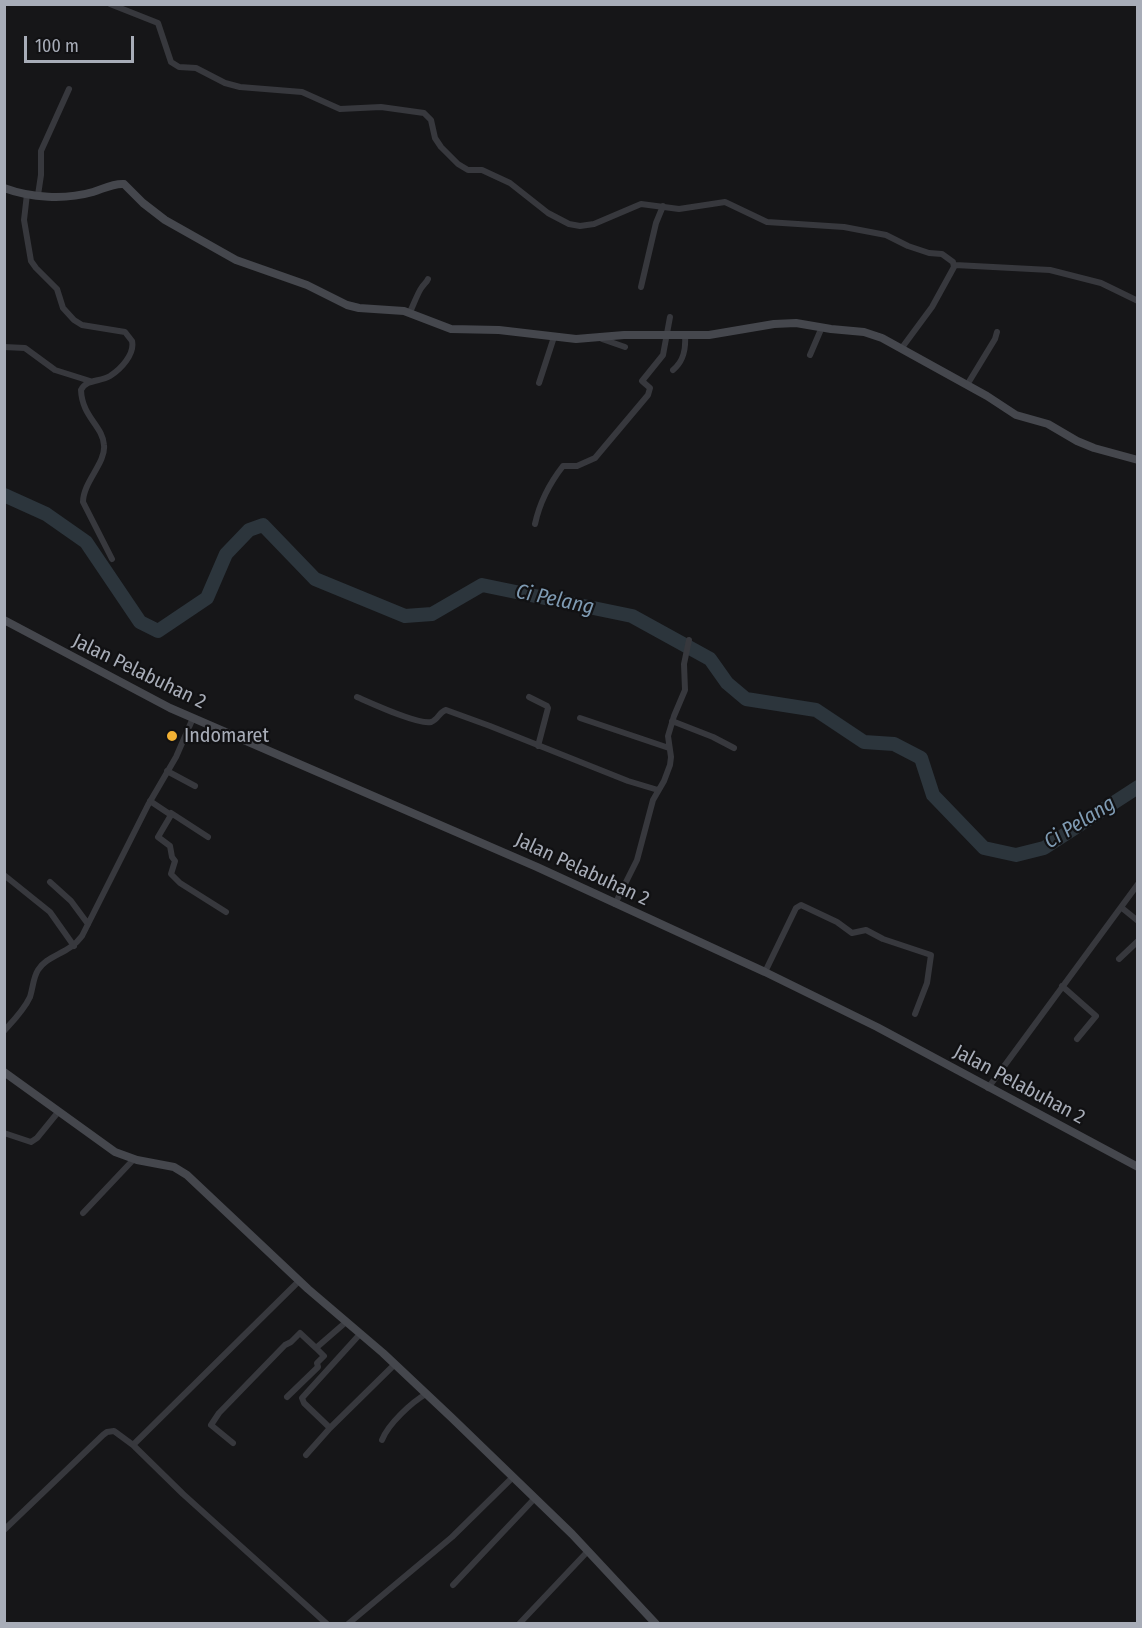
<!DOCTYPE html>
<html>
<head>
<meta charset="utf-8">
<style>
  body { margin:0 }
  #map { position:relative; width:1142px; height:1628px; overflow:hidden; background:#161618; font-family:"Fira Sans Condensed",sans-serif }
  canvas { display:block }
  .frame { position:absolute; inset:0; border:6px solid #a8adb8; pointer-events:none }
  .scale { position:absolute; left:24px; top:36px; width:110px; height:27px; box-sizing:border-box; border:3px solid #a8adb8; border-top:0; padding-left:8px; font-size:18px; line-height:21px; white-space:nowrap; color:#a8adb8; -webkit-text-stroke:4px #111113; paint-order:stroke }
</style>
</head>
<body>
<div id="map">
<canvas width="1142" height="1628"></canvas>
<div class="frame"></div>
<div class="scale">100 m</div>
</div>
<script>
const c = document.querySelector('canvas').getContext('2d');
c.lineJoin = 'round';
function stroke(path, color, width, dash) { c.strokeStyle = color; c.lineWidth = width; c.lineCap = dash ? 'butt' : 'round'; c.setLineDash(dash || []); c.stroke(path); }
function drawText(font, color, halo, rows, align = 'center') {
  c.font = font + ' "Fira Sans Condensed",sans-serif'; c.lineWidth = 4.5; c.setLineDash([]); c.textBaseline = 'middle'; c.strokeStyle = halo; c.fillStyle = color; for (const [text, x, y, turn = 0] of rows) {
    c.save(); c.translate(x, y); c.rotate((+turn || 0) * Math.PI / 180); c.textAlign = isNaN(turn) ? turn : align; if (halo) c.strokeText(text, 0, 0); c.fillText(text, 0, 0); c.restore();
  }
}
stroke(new Path2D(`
  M4,495L46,514L86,542L140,622L158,631L207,598L226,554L249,530L263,525L315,579L405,616L432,614L482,585L632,616L710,659L727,683L746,699L816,710L864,742L894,744L921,758L933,795L984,848L1016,855L1044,848L1138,787`), '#2c353c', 14);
stroke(new Path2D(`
  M110,4L158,23L171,62L179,67L196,68L225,83L240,87L302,92L340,109L381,107L424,113L431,120L435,138L441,147L458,164L468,170H482L510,183L548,213L569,224L580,226L594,224L641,204L679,209L725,202L767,222L844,227L886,235L908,246L929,253L942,254L953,262L954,267L932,307L901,349
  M27,194L24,220L31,261L36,268L57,289L63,308L74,320L82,325L125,332L132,341C135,354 121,369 110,376C100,382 86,379 81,390C82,417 103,426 104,445C106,463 83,482 83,502L112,559
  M38,195L41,175V151L69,89
  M955,265L1050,270L1101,283L1138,301
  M641,287L656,223L663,206
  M410,312C413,306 418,292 422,287C424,284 427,282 428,279
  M602,339L625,347
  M4,347L25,348L55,370L90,381
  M810,355L822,327
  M673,370C684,361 686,349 685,335
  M539,383L554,337
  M967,385L995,339L997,332
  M535,524C540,501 549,484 563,466H577L595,458L648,395L650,388L642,381L663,355L670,317
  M357,697C371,703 418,725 431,722C438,720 439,712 446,710L490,726L628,781L658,790
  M529,697L547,706L548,708L538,746
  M580,718L669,748
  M672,721L713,737L734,748
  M167,771L195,786
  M150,801L171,815L158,837L170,846L172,857L175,861L171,874L180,883L226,912
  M171,813L208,837
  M4,875L50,912L74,946
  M50,882L71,901L88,924
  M615,904L637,860L653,800L664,781L670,765L671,757L668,736L674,716L685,690L684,664L689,640
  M1122,908L1138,921
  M1119,959L1138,941
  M765,972L796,908L801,905L837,922L852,933L866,930L883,939L931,955L927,983L915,1014
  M1062,986L1096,1016L1077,1039
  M4,1031C14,1020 24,1010 30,997C33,988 33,978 38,970C47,955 69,954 82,936L148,805L176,757L193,718
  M988,1088L1138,884
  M4,1133L31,1142L37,1138L59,1111
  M83,1213L134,1159
  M287,1397L318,1367L317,1363L324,1356L316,1348L346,1322
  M330,1428L304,1403L302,1398L360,1334
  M382,1440C388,1424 412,1402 426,1394
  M233,1443L211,1425L219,1413L285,1345L291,1342L300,1333L316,1348
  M133,1445L299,1281
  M306,1455L330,1428L394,1365
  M4,1530L103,1435L107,1432L114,1431L133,1445L183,1494L327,1624
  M453,1585L535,1498
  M348,1624L452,1537L513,1477
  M519,1624L588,1551`), '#37383d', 6);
stroke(new Path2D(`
  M4,188C31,198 65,200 93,192C103,189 113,183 124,184L143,203L165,220L236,260L307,285L347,305L359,308L404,311L451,329L499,330L576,339L624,335H709L774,324L796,323L831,329L864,332L882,338L987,396L1016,415L1048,424L1077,441L1094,448L1138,460
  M4,620L170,708L537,867L765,972L877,1027L1138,1167
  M4,1072L115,1152L137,1160L174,1167L187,1175L308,1289L383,1353L452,1418L572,1534L656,1624`), '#45474d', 8);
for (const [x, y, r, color] of [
  [172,736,6,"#f2b134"]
]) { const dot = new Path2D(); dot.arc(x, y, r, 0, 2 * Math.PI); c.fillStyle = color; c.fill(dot); stroke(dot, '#111113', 2); }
drawText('20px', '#a8adb8', '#111113', [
  ["Jalan Pelabuhan 2",139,672,26],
  ["Jalan Pelabuhan 2",582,870,25],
  ["Jalan Pelabuhan 2",1019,1085,28]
]);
drawText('20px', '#a8adb8', '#111113', [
  ["Indomaret",184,736]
], 'left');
drawText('italic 21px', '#7f9bb3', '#111113', [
  ["Ci Pelang",555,600,12],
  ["Ci Pelang",1080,823,-32]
]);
</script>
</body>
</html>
